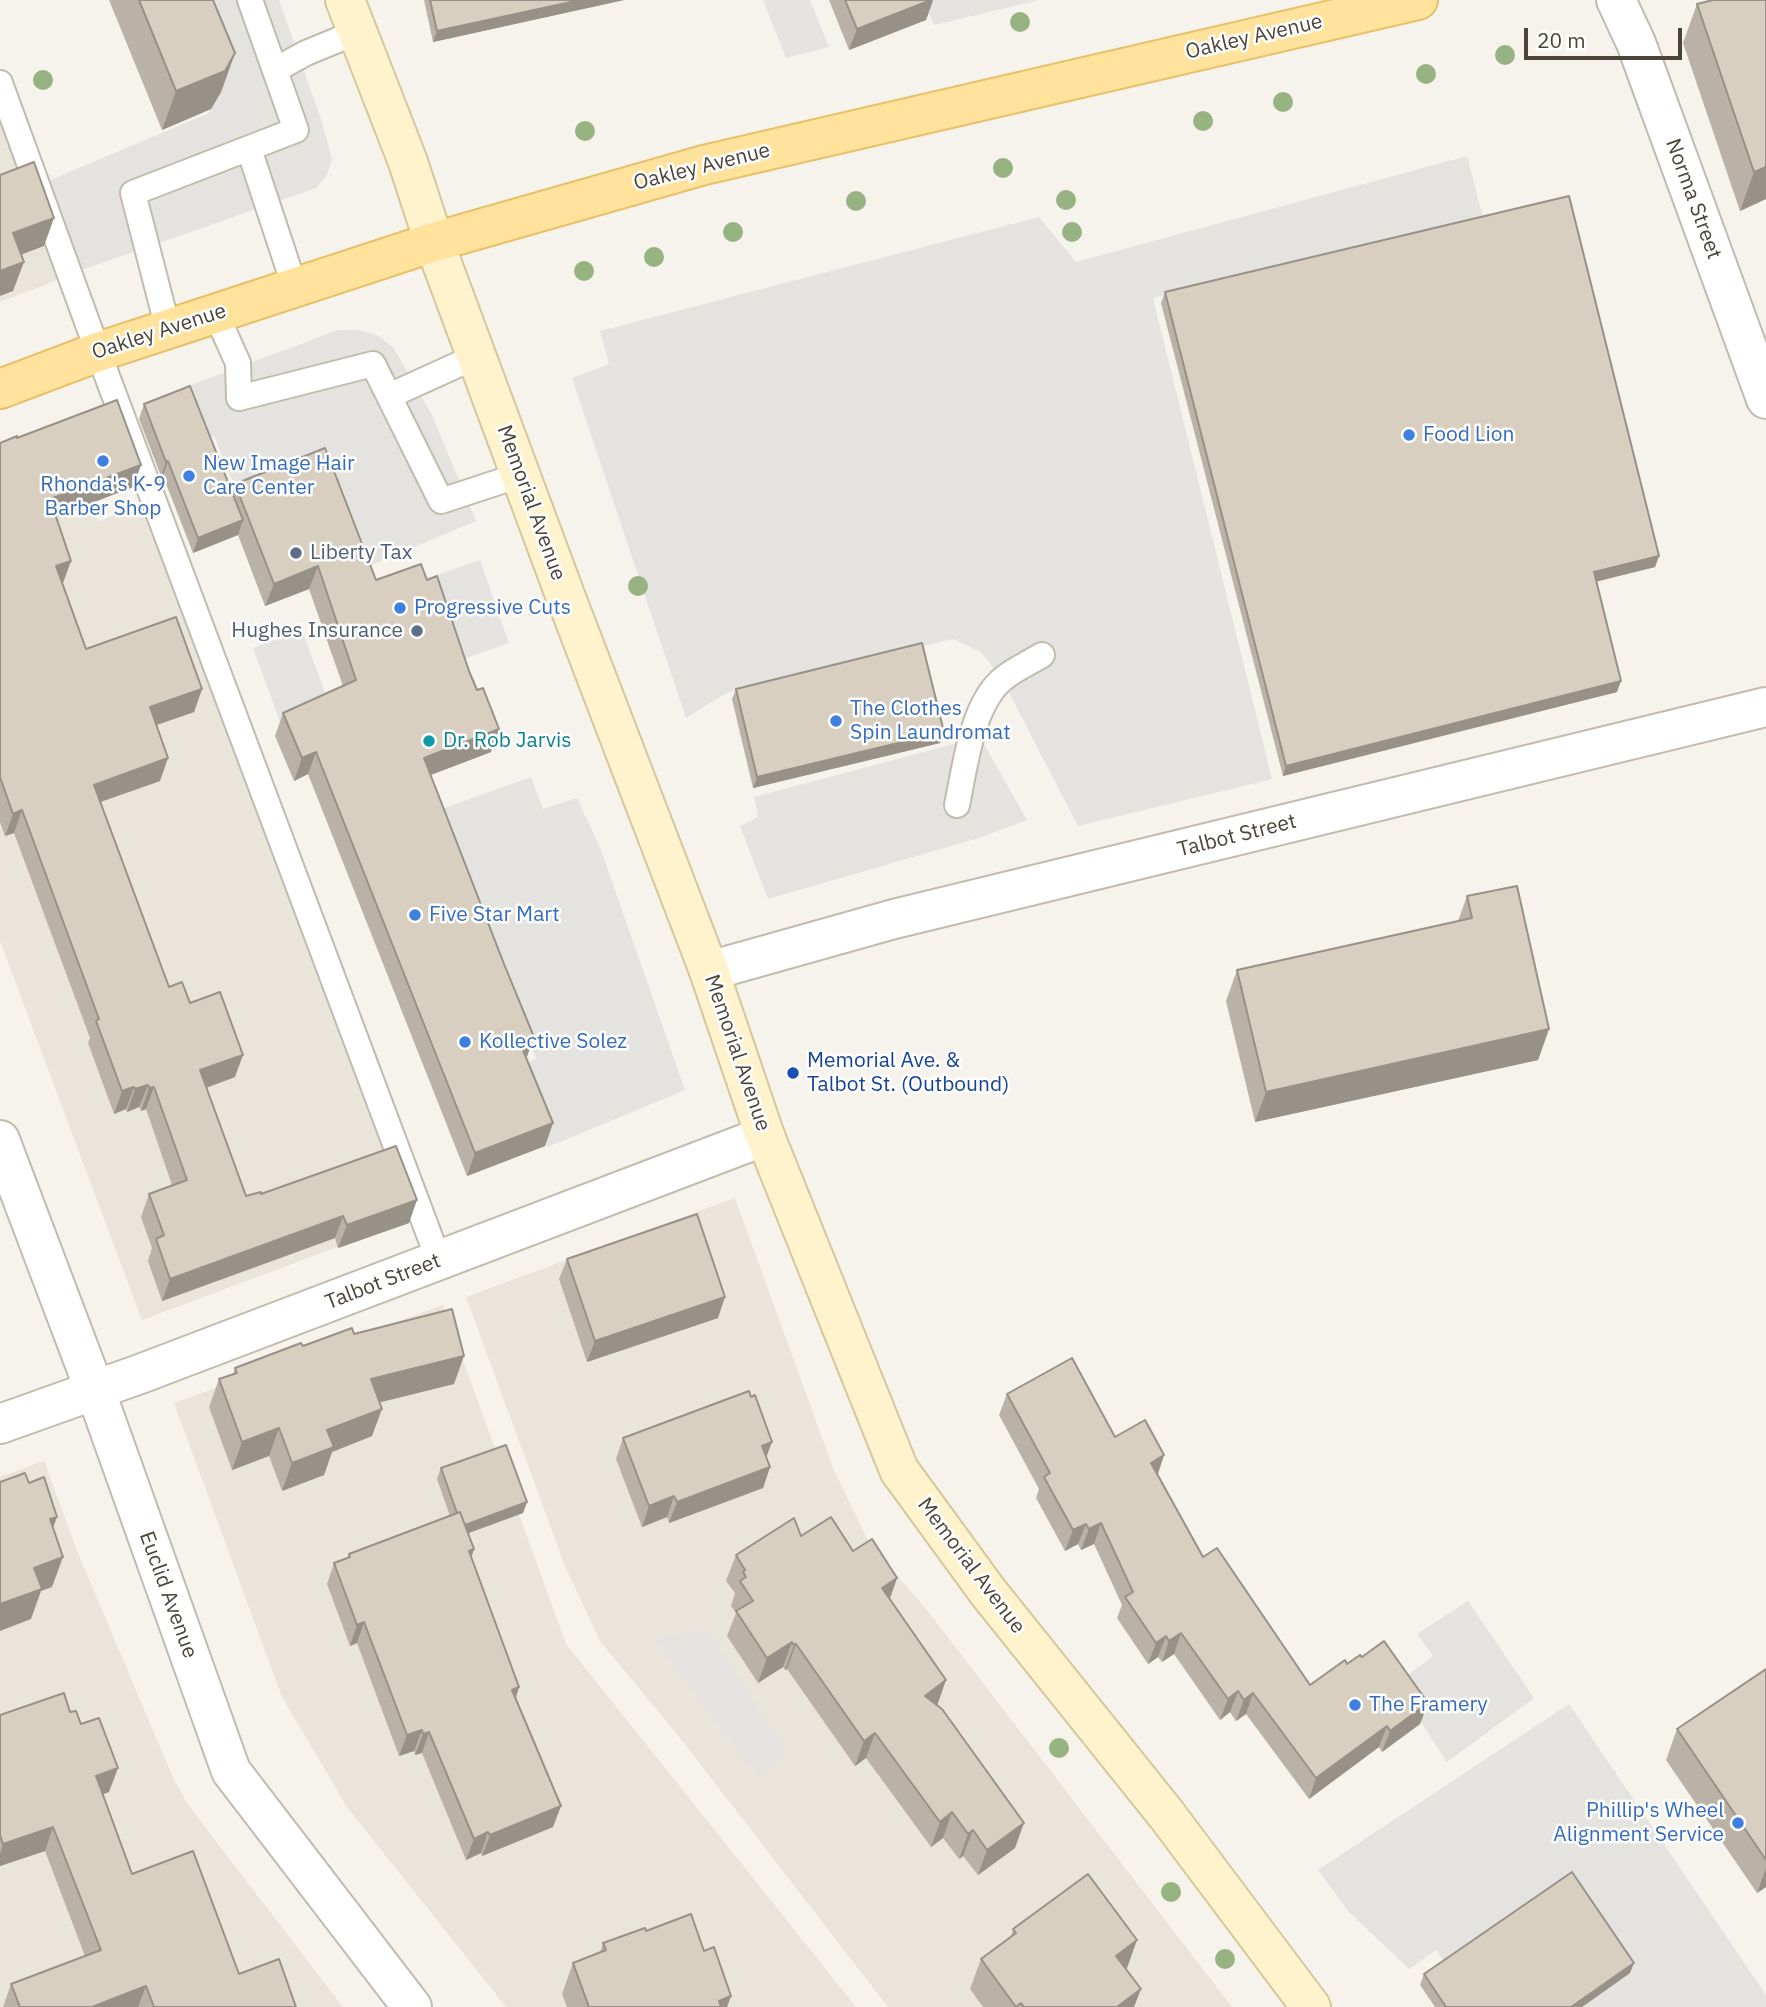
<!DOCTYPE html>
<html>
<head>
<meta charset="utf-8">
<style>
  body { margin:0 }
  #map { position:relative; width:1766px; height:2007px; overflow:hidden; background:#f6f3ec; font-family:"IBM Plex Sans",sans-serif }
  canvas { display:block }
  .scale { position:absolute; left:1524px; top:28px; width:158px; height:32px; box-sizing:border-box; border:4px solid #4b4439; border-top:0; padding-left:9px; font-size:21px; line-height:24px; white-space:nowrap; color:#4b4439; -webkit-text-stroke:5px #fff; paint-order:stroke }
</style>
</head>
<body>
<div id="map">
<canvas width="1766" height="2007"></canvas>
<div class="scale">20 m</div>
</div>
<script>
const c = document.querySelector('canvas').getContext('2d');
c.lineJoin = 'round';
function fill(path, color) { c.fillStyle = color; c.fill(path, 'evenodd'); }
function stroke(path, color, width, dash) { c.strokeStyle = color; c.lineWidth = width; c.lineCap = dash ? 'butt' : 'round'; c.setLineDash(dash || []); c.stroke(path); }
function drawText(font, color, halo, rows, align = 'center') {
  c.font = font + ' "IBM Plex Sans",sans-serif'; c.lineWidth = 5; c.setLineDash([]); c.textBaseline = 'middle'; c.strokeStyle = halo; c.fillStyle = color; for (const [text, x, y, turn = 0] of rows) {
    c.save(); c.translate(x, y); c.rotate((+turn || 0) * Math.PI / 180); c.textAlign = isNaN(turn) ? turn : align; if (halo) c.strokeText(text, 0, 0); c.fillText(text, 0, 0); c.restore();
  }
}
fill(new Path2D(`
  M0,108L63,278L0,302Z
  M64,432L98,521L143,505L410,1220L142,1320L0,941V456Z
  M735,1198L833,1468L869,1543L930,1614L1232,2007H888L680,1738L600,1641L565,1566L466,1297Z
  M443,1305L566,1644L856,2007H506L347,1807L282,1697L174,1403Z
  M44,1461L77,1551L174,1780L189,1806L343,2007H0V1477Z`), '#eae5da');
fill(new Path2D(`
  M200,0H279L322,122L332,159L327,175L316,188L82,270L48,181L209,113L219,90Z
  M763,0H810L829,47L786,58Z
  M924,0H1035L1036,1L934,25Z
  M1467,156L1484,221L1153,298L1272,779L1078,826L1002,679L981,652L953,639L728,692L686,718L572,378L609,364L600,331L1039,217L1076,262Z
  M338,330H358L377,335L393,347L432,415L476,521L360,570L236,489L214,436L203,439L184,388L178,390Z
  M480,560L509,643L460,660L432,577Z
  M302,630L331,709L282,727L253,648Z
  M980,737L1027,820L979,838L768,899L740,826L758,817L754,797Z
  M531,777L543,809L577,798L601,850L685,1090L548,1147L516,1068L536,1059L439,810Z
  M1468,1601L1534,1698L1447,1762L1396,1684L1433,1656L1417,1634Z
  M707,1628L788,1752L759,1781L653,1638Z
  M1569,1704L1766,1995V2007H1582L1630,1973L1447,1966L1436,1950L1409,1969L1348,1911L1318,1870Z`), '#e5e3e0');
const lane = new Path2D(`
  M275,70L306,53L357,32
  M0,83L98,352L439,1261
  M249,149L295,288
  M216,314L238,363L239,398L373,364L441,501L520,475
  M168,329L133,193L296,130L250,0
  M389,396L477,356
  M957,805C965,767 972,703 1004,678C1015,669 1029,663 1042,655`);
const street = new Path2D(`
  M1616,0L1636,43L1766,399
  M709,971L894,919L1766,707
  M0,1140L103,1412L231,1771L412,2007
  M0,1424L140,1374L765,1136`);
const secondary = new Path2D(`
  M345,0L408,162L434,242L565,595L709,971L765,1136L899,1470L988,1592L1166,1814L1311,2007`);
const primary = new Path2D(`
  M0,389L98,352L434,242L704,165L1418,0`);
stroke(lane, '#c2bbae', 28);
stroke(street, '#c2bbae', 42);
stroke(secondary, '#d6c79b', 42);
stroke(primary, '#e6c16a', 42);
stroke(lane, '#fff', 24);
stroke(street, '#fff', 38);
stroke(secondary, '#fff3cd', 38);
stroke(primary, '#ffe39c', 38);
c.fillStyle = '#97b381';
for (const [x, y] of [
  [1020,22],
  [1505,55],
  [1426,74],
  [43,80],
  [1283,102],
  [1203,121],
  [585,131],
  [1003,168],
  [1066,200],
  [856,201],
  [733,232],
  [1072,232],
  [654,257],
  [584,271],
  [638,586],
  [1059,1748],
  [1171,1892],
  [1225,1959]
]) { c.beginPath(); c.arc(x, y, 10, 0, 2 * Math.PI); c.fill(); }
fill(new Path2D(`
  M109,0H213L235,53L221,92L211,109L162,130Z
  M424,0H624L433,42Z
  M829,0H933L926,20L849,50Z
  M1697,4L1766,199L1740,211L1683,43Z
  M1165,292L1659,556L1655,567L1597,581L1617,692L1283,776L1161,303Z
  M144,404L232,492L235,484L376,580H427L491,752L430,775L504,964L534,1037L526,1059L553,1123L545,1146L467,1176L308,774L294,781L275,736L283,713L343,686L309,589L265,606L238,535L193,553L163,476H161L139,419Z
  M17,438L141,465L133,487L56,517L63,583L86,649L202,689L194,712L156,725L160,781L100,802L169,987L190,1003L235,1077L206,1088L246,1196L261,1194L409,1223L338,1248L335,1238L162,1301L148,1261L152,1248L141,1217L149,1194L172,1185L146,1109L141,1111L139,1107L127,1112L126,1109L114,1114L88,1043L90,1038L14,833L5,836L0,822V443Z
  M736,689L940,743L753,788L732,699Z
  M1467,896L1549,1029L1538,1060L1255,1122L1226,1001L1237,970L1458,921Z
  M567,1259L718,1318L587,1362L559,1279Z
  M354,1334L454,1384L380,1402L372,1436L332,1452L324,1475L282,1491L269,1456L232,1470L209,1407L219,1379L233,1374L235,1368L303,1346Z
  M1007,1394L1115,1437L1164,1455L1158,1474L1203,1557L1310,1685L1347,1664L1362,1657L1428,1703L1420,1724L1382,1752L1379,1747L1309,1799L1246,1714L1236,1721L1230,1712L1220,1720L1174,1654L1162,1662L1158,1657L1148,1664L1117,1618L1122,1605L1094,1544L1081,1550L1078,1544L1065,1551L1036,1498L1039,1489L999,1415Z
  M623,1438L766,1456L770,1467L763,1488L669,1523L667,1517L642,1527L616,1459Z
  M441,1468L527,1502L523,1513L468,1533L474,1549L471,1558L519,1687L516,1698L553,1827L482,1856L481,1853L466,1860L422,1753L415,1755L414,1751L399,1756L357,1643L350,1646L327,1584L334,1563L347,1558L349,1554L450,1516L437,1479Z
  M801,1536L853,1551L897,1578L890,1599L937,1705L1015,1848L978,1875L963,1856L959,1859L943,1838L931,1847L866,1758L855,1766L787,1669L785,1670L783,1667L758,1683L727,1636L736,1613L731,1606L735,1593L726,1581L736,1555Z
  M1766,1669V1887L1757,1893L1666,1760L1677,1729Z
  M70,1712L109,1792L103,1794L132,1874L239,1974L296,2007H3L11,1984L85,1956L45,1851L0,1866V1715Z
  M1013,1929L1126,1970L1134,2007H983L970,1989L981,1959L1011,1937Z
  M646,1931L704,1951L731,1996L727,2007H567L562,1994L573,1963L600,1953L603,1943Z
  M1630,1973L1582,2007H1435L1420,1985L1424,1974Z`), '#bab2a6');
fill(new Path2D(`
  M580,0H624L433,42L437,31Z
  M931,0H933L926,20L849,50L857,29Z
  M235,53L221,92L211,109L162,130L176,91Z
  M1766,167V199L1740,211L1754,172Z
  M54,218L44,246L2,262L13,233Z
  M24,262L13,291L0,296V271Z
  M168,461L163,476H161L166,462Z
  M141,465L133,487L42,522L50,499Z
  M243,520L238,535L193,553L198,538Z
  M1659,556L1655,567L1591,583L1594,572Z
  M71,561L63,583L56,566Z
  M318,566L309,589L265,606L274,584Z
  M1621,681L1617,692L1283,776L1286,766Z
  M202,689L194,712L142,730L150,707Z
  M499,729L491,752L415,781L424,758Z
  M944,732L940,743L753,788L757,777Z
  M316,752L308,774L294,781L302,758Z
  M168,758L160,781L86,807L94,785Z
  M22,810L14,833L5,836L13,814Z
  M1549,1029L1538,1060L1255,1122L1266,1092Z
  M534,1037L526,1059L520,1043Z
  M243,1055L235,1077L192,1093L200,1070Z
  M148,1085L139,1107L127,1112L135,1089Z
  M134,1087L126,1109L114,1114L122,1091Z
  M154,1087L146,1109L141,1111L149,1088Z
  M553,1123L545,1146L467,1176L475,1153Z
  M417,1200L409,1223L338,1248L347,1225Z
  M343,1216L335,1238L162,1301L170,1279Z
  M725,1297L718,1318L587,1362L595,1341Z
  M464,1356L454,1384L361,1407L371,1379Z
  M382,1409L372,1436L332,1452L324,1475L282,1491L292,1463L327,1430Z
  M279,1428L269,1456L232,1470L242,1442Z
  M772,1442L764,1463L762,1446Z
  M1164,1455L1157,1476L1151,1463Z
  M770,1467L763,1488L669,1523L677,1502Z
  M674,1496L667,1517L642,1527L649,1506Z
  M527,1502L523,1513L458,1537L462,1526Z
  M57,1517L46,1547L50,1519Z
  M1101,1523L1094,1544L1081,1550L1089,1529Z
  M1086,1524L1078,1544L1065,1551L1073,1530Z
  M474,1549L467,1570L469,1551Z
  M63,1557L52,1587L41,1591L31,1619L0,1631V1604L34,1568Z
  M897,1578L888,1603L882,1588Z
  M364,1622L357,1643L350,1646L357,1625Z
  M1181,1633L1174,1654L1162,1662L1169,1641Z
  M1166,1636L1158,1657L1148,1664L1156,1643Z
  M792,1642L783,1667L758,1683L767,1658Z
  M796,1644L787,1669L785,1670L794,1645Z
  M946,1680L937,1706L925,1696Z
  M519,1687L512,1708V1690Z
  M1238,1691L1230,1712L1220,1720L1228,1699Z
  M1253,1693L1246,1714L1236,1721L1244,1700Z
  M1428,1703L1420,1724L1382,1752L1390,1731Z
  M1387,1726L1379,1747L1309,1799L1316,1778Z
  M422,1730L414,1751L399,1756L407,1735Z
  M429,1732L422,1753L415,1755L423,1734Z
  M875,1733L866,1758L855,1766L864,1741Z
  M118,1768L109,1792L88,1800L96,1776Z
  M561,1806L553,1827L482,1856L490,1835Z
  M952,1812L943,1838L931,1847L940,1822Z
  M1024,1823L1015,1848L978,1875L987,1850Z
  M53,1827L45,1851L0,1866V1854L3,1844Z
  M973,1830L963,1856L959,1859L968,1834Z
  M488,1832L481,1853L466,1860L474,1839Z
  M1766,1868V1887L1757,1893Z
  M1137,1940L1126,1971L1116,1956Z
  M1634,1963L1630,1973L1582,2007H1571Z
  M146,1986L138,2007H92Z
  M1141,1989L1134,2007H1117Z
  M731,1996L727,2007H717L719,2001Z`), '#979187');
const building = new Path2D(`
  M139,0H213L235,53L225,71L176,91Z
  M430,0H580L437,31Z
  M845,0H931L857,29Z
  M1713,0H1766V167L1754,172L1697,4Z
  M34,162L54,218L13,233L24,262L0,271V175Z
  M1569,196L1659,556L1594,572L1621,681L1286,766L1165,292Z
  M190,386L243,520L198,538L168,461L166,462L144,404Z
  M117,400L141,465L50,499L71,561L56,566L86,649L176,617L202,689L150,707L168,758L94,785L169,987L182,982L190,1003L220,992L243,1055L200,1070L246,1196L261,1192V1194L396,1146L417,1200L347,1225L343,1216L170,1279L156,1239L164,1235L149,1194L187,1180L154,1087L149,1088L148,1085L135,1089L134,1087L122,1091L96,1021L99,1019L22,810L13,814L0,777V443L17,436V438Z
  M325,448L376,580L421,564L427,580L437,576L469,671L477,690L483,688L499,729L424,758L504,964L534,1037L520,1043L553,1123L475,1153L316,752L302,758L283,713L356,680L318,566L274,584L235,484Z
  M922,643L944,732L757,777L736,689Z
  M1517,886L1549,1029L1266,1092L1237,970L1472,918L1467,896Z
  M697,1214L725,1297L595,1341L567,1259Z
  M452,1309L464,1356L371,1379L382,1409L327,1430L334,1447L292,1463L279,1428L242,1442L219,1379L237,1373L235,1368L301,1343L303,1346L352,1328L354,1334Z
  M1072,1358L1115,1437L1145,1420L1164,1455L1151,1463L1203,1557L1217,1548L1310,1685L1345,1660L1347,1664L1360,1655L1362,1657L1384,1641L1428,1703L1390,1731L1387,1726L1316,1778L1253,1693L1244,1700L1238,1691L1228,1699L1181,1633L1169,1641L1166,1636L1156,1643L1125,1597L1133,1592L1101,1523L1089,1529L1086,1524L1073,1530L1044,1477L1050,1473L1007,1394Z
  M749,1391L751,1397L755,1395L772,1442L762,1446L770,1467L677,1502L674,1496L649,1506L623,1438Z
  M506,1445L527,1502L465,1525L460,1512L457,1513L441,1468Z
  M25,1473L29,1483L44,1477L57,1517L50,1519L63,1557L34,1568L42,1589L0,1604V1482Z
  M460,1512L474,1549L469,1551L519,1687L512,1690L561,1806L490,1835L488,1832L474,1839L429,1732L423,1734L422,1730L407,1735L364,1622L357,1625L334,1563L350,1557L349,1554Z
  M831,1517L853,1551L872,1539L897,1578L882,1588L946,1680L925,1696L942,1709L1024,1823L987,1850L973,1830L968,1834L952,1812L940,1822L875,1733L864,1741L796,1644L794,1645L792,1642L767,1658L736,1611L753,1601L740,1581L746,1577L743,1572L745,1570L736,1555L794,1518L801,1536Z
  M1766,1669V1860L1677,1729Z
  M64,1693L70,1712L76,1711L81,1724L99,1718L118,1768L96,1776L132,1874L193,1851L239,1974L279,1959L296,2007H154L146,1986L92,2007H20L11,1984L101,1950L53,1827L3,1844L0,1835V1715Z
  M1572,1872L1634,1963L1571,2007H1446L1424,1974Z
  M1088,1874L1137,1940L1116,1956L1141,1989L1117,2007H1024L1021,2003L1016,2007L981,1959L1016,1933L1013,1929Z
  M691,1914L704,1951L714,1947L731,1996L719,2001L721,2007H589L573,1963L606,1950L603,1943L645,1928L646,1931Z`);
fill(building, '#d8cfc1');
stroke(building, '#979187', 2);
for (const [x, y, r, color] of [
  [1409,435,7,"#3f7fe0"],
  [103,461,7,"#3f7fe0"],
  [189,476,7,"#3f7fe0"],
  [296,553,7,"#5c6f8a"],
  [400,608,7,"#3f7fe0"],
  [417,631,7,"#5c6f8a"],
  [836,721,7,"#3f7fe0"],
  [429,741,7,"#0f9aa8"],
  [415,915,7,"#3f7fe0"],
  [465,1042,7,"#3f7fe0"],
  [793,1073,7,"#1a4fb4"],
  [1355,1705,7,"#3f7fe0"],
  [1738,1823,7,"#3f7fe0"]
]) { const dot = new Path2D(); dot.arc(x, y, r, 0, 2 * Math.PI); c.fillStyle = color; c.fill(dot); stroke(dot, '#fff', 2.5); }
drawText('21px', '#4b4439', '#fff', [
  ["Oakley Avenue",1254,37,-13],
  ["Oakley Avenue",702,167,-14],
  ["Norma Street",1693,199,70],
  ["Oakley Avenue",159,332,-18],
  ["Memorial Avenue",531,503,70],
  ["Talbot Street",1237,836,-14],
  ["Memorial Avenue",737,1053,71],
  ["Talbot Street",383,1282,-21],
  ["Memorial Avenue",971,1566,53],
  ["Euclid Avenue",168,1595,70]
]);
drawText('21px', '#366cbe', '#fff', [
  ["Food Lion",1423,435],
  ["New Image Hair",203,464],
  ["Care Center",203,488],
  ["Rhonda's K-9",103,485,"center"],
  ["Barber Shop",103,509,"center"],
  ["Progressive Cuts",414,608],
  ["The Clothes",850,709],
  ["Spin Laundromat",850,733],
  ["Five Star Mart",429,915],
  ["Kollective Solez",479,1042],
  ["The Framery",1369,1705],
  ["Phillip's Wheel",1724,1811,"right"],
  ["Alignment Service",1724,1835,"right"]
], 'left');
drawText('21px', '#4e5e75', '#fff', [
  ["Liberty Tax",310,553],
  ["Hughes Insurance",403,631,"right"]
], 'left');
drawText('21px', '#0d838f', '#fff', [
  ["Dr. Rob Jarvis",443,741]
], 'left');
drawText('21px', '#164399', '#fff', [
  ["Memorial Ave. &",807,1061],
  ["Talbot St. (Outbound)",807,1085]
], 'left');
</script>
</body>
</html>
